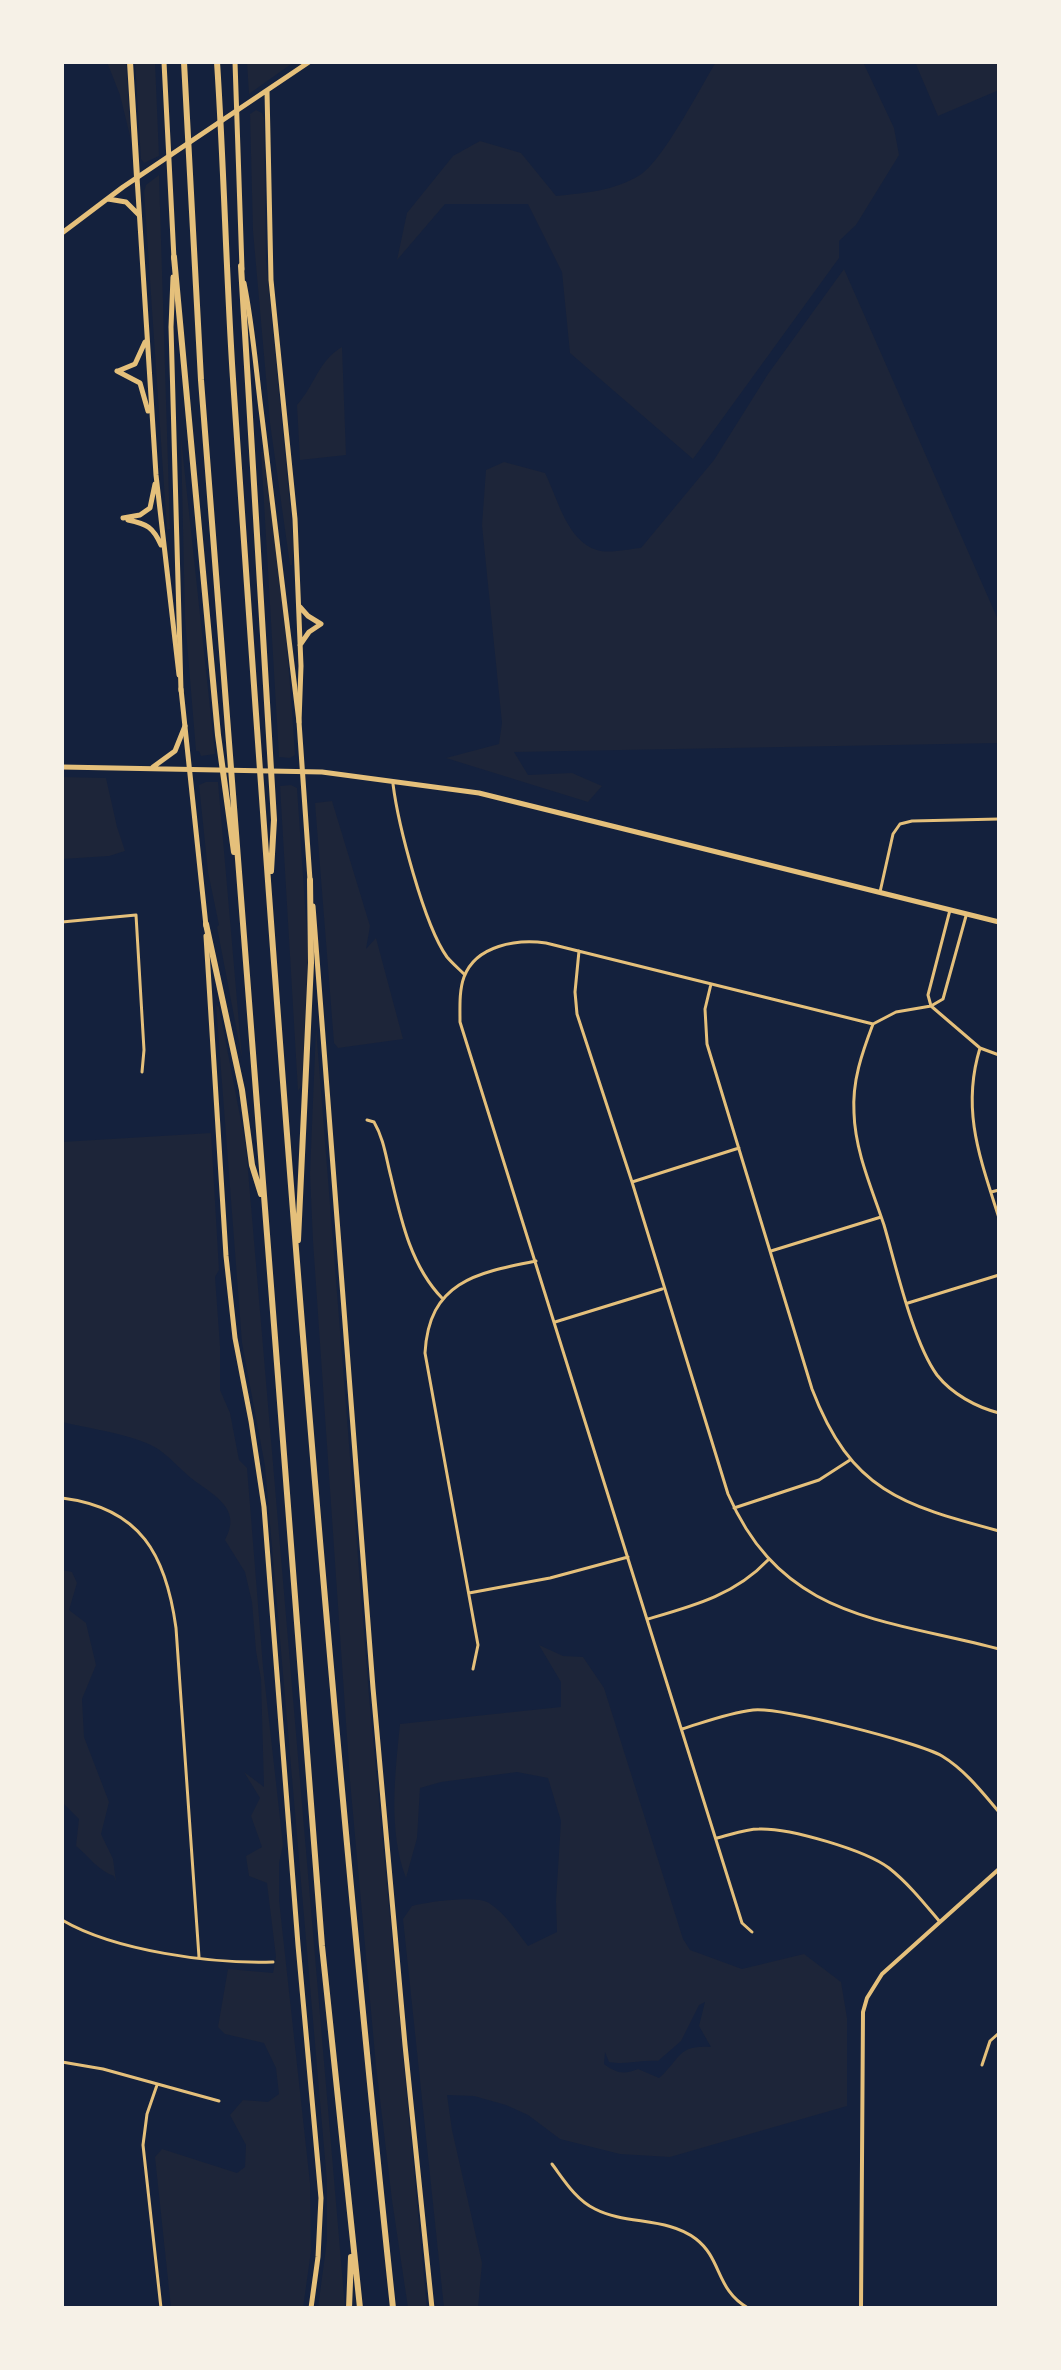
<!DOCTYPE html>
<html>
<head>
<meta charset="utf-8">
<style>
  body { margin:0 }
  #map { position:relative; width:1061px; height:2370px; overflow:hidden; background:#14213d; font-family:Bitter,serif }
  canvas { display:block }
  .frame { position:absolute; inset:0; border:64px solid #f6f1e7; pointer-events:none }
</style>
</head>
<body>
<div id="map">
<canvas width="1061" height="2370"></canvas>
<div class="frame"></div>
</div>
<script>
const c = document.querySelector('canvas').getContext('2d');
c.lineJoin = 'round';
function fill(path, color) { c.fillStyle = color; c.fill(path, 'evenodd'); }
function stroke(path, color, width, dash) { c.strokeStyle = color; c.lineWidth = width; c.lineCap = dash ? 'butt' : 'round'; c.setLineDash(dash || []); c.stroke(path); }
fill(new Path2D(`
  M107,62H126L131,140L120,95Z
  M135,62H155L159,156L144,163L141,159Z
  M247,62H294L249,94Z
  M716,62H863L894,128L899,155L856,225L839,241V258L693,459L570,353L562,272L528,204H445L397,260L407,213L453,156L480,141L521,153L556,196C584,193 615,191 640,175C663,161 700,88 716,62Z
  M915,62H999V90L938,116Z
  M256,110L262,113L264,118L266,261L294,546L292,565H290L270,423L253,231L250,114Z
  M159,175L170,529L167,530L144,192L146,185Z
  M844,269L999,622V743L514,752L528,775L572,773L602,786L588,802L446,758L499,744L502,723L482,525L486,470L504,462L545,473C558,499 567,541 597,550C608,554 629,549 641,548L714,460L768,374Z
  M342,347L346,455L300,460L297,405C315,385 318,361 342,347Z
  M181,438L215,754L201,756L199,751H196L185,619Z
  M261,452H264C278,553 289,653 295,755L290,758L279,757Z
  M62,777L106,778L117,827L125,851L109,856L62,859Z
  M206,782H218L242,1058L217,927L219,925L208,872L199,785Z
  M291,785L297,788L308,949L302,1085L298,1091L280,786Z
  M332,801L370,926L366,949L376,938L403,1039L338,1048L334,1043L315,803Z
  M216,1005L219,1007L246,1147L345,2308H318L327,2240V2182L265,1466L242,1343Z
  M316,1028L369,1696L427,2308H408L392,2200L376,2066L350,1781L313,1241L310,1174Z
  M211,1133L219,1270L215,1277L220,1346V1390L230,1413L239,1460L247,1468L263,1667L283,1845L279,1863V1900L310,2183L311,2251L303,2308H171L155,2157L162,2149L237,2173L245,2167L246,2145L230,2115L243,2100L268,2102L279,2094L276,2068L264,2043L225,2034L218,2027L228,1969L273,1973L276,1957L267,1883L249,1876L246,1856L262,1847L251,1816L260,1798L244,1772L264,1787L261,1679L256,1651L252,1602L245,1572L225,1540C243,1508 213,1495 191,1478C180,1469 170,1457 158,1449C134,1434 90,1429 62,1422V1142Z
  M62,1570L72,1572L77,1583L69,1610L86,1623L96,1665L82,1699L84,1737L109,1802L101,1834L113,1859L116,1882L114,1876C97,1870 90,1857 76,1846L79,1819L62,1802Z
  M539,1645L563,1656L583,1657L604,1688L683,1939L690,1950L742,1969L804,1954L841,1982L847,2018V2106L670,2157L620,2154L560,2139L528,2115L506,2105L474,2096L447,2095L452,2130L482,2263L478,2308H444L403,1919L412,1906C428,1902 475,1895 489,1903C506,1914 516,1931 528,1946L557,1932L556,1901L561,1821L548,1778L517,1772L441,1782L420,1788L417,1838L406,1878C388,1831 395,1774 400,1724L561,1707V1682ZM705,2002L699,2026L711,2047C677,2044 680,2060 659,2078L638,2069C624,2075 616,2073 604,2064L605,2052L609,2062C627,2065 640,2060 658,2061L681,2041L699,2005Z`), '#1d2539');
stroke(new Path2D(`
  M393,784C398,824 424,925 447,957C452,963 459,969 465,975
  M880,892L893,834L900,824L912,821L999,819
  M62,922L136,915L144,1050L142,1072
  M579,951L575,992L577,1014L632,1182L728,1494C783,1620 882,1618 999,1649
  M711,984L705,1009L707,1044L812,1389C851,1491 902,1505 999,1531
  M931,1006L928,995L950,910
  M931,1006L980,1048L999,1055
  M873,1024C862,1053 852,1081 854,1113C855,1151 872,1189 884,1225C896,1266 913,1342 937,1375C952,1394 976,1407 999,1413
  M980,1048C961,1110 980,1158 999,1218
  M367,1120L374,1122C384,1139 386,1158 391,1177C401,1220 411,1266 442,1298
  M632,1182L739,1148
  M991,1192L999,1190
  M771,1251L881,1217
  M908,1303L999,1275
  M555,1322L662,1289
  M62,1498C141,1508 166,1555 176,1628L199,1957
  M734,1508L819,1480L850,1460
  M469,1593L550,1578L628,1557
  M648,1619C693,1606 735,1595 768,1560
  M473,1669L478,1645L425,1353C429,1282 475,1273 536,1261
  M682,1729C705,1722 728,1713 753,1710C780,1707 918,1742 942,1756C965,1770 982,1792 999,1812
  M717,1838C730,1835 745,1829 759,1829C790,1828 865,1850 889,1868C909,1884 924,1903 940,1922
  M62,1920C115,1951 212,1964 273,1962
  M752,1932L742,1923L460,1022C460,1007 459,991 464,977C476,945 517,939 546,943L873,1024L896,1012L931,1006L943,999L966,916
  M62,2062L103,2069L219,2101
  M982,2065L990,2041L999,2033
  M157,2085L147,2114L143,2145L161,2308
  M552,2164C564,2180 576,2200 595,2209C626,2225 668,2217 696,2239C722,2259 716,2290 748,2308`), '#e5c07b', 3);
stroke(new Path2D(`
  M861,2308L863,2012L867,1998L882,1974L999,1869`), '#e5c07b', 4);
stroke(new Path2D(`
  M267,91L271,280L295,519L301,666L299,722L310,880
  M137,177L156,475L179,675
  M108,199L126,202L139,215
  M62,233L123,187L309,62
  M117,371L140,383L148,411
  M118,371L135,364L145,342
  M123,518L140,515L150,508L155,484
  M128,520C147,524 153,527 161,545
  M300,607L308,616L321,624L309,632L300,645
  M181,689L206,926
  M313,906L373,1688L405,2045L432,2308
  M206,936L226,1256L235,1338L251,1421L264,1507L298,1945L321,2198L318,2257L311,2308`), '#e5c07b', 5);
stroke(new Path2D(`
  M62,767L322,772L479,793L999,922
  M153,767L175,751L185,726`), '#e5c07b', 5);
stroke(new Path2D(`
  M164,62L174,259
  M235,62L242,269
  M173,277L171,327L181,691
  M244,283C253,327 256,372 262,417C275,518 287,620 299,722`), '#e5c07b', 5);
stroke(new Path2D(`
  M130,62L137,177
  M184,62L201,380L322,1946L360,2308
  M217,62C224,167 226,273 233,379C276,1023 325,1666 393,2308
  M174,257L218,735L234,852
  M241,266L274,820L271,871
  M206,924L242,1090L252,1165L261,1194
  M298,1240L311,963L310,880
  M349,2308L351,2257`), '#e5c07b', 6);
</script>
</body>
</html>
